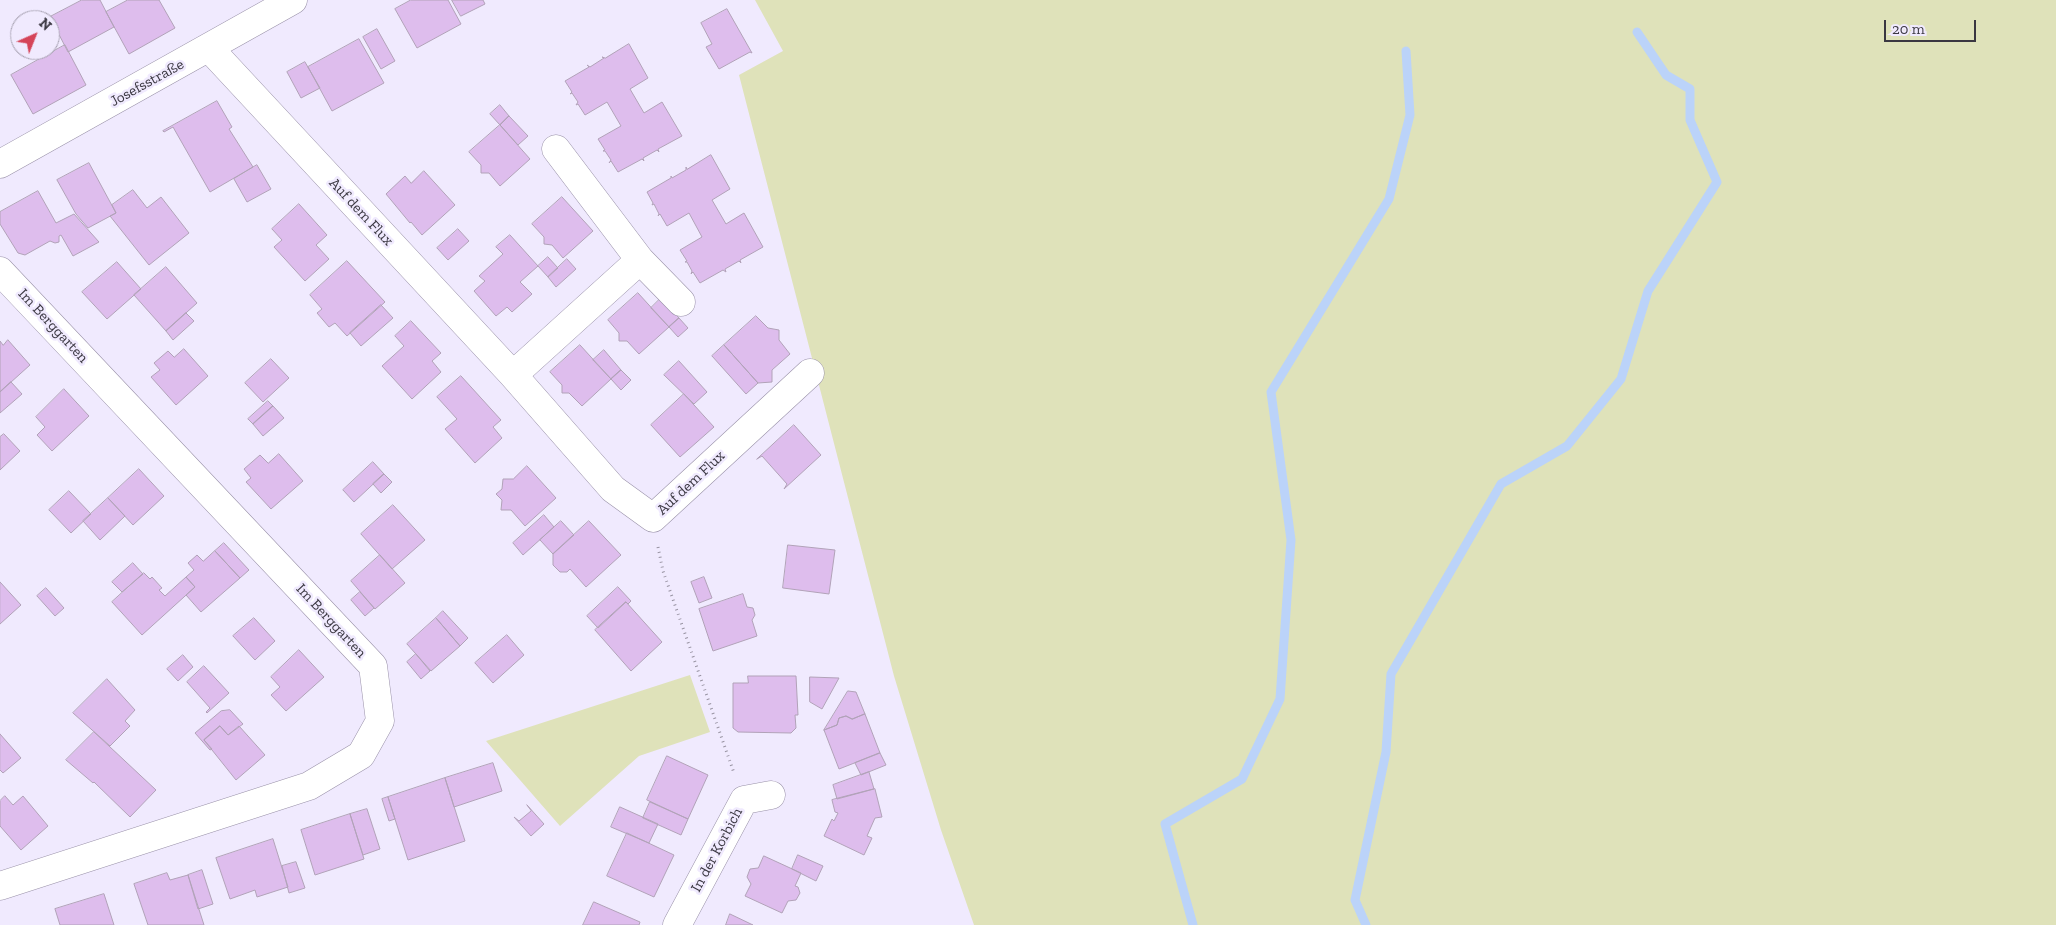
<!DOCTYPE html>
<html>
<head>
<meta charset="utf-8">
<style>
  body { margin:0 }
  #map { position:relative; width:2056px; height:925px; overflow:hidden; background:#f0eafe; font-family:"Zilla Slab",serif }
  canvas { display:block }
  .north { position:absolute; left:10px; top:10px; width:50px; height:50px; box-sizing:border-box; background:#f0eafe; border:1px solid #a7a2b2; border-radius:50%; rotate:44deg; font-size:14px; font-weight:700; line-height:20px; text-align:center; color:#3a3741 }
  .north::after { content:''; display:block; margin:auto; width:18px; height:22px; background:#d54459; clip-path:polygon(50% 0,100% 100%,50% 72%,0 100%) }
  .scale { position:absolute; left:1884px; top:20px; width:92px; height:22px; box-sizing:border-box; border:2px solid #3a3741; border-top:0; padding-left:6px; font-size:15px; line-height:18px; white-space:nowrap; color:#3a3741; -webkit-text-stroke:4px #f0eafe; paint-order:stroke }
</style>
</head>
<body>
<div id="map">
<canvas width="2056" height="925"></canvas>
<div class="north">N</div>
<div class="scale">20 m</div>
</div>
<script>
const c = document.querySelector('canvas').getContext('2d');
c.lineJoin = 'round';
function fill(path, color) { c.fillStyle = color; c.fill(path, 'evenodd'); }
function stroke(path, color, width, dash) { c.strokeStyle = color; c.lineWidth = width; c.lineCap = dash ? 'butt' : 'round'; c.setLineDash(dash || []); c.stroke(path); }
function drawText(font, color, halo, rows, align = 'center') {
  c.font = font + ' "Zilla Slab",serif'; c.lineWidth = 5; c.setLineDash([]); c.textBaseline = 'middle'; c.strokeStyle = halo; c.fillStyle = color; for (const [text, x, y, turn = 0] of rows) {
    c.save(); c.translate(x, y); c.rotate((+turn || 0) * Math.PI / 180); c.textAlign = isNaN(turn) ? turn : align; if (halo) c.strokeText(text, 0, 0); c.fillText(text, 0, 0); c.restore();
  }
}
fill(new Path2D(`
  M755,0H2056V925H974L941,830L894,676L739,75L783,51Z
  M690,675L710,732L639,756L560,826L486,741Z`), '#dfe2ba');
stroke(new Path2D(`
  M1193,925L1165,824L1242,779L1280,699L1291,540L1271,392L1389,199L1410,115L1406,51
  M1366,925L1355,900L1386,752L1391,674L1501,484L1567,446L1621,379L1648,291L1717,182L1690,120V89L1666,75L1637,32`), '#bbd3f9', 9);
const building = new Path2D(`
  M82,0H100L114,27L68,52L50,17Z
  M128,0H159L175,28L129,54L106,12Z
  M411,0H448L461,24L417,48L395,9Z
  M452,0H483L485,4L461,16Z
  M727,9L752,53L750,52L719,69L706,47L712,44L701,23Z
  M377,29L395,61L381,69L363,37Z
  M359,39L384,83L332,111L308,67Z
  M629,44L648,78L630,89L644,113L662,102L682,136L658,149L659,152L657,150L643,158L644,161L642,159L618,172L611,161L609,163L611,160L605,151H603L605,150L598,139L621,126L607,102L585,115L578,104L576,105L578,102L572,93L570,94L572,92L565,81L589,67L587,65L590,67L604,58L602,57L605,58Z
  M65,45L86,85L33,114L11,75Z
  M305,62L320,88L301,98L287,72Z
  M217,101L232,127L229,129L253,167L210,192L173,127L164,132L163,131Z
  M500,105L509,116L500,125L490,114Z
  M509,116L528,136L518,145L500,125Z
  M500,125L530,159L500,186L489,173H481V165L469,152Z
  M711,155L730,189L712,200L726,224L744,213L763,247L740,260L741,263L739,261L725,269L726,272L723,270L700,283L693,272L691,274L692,271L687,262H685L687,261L680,250L702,237L689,213L667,226L660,214L658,216L659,214L654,204L652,205L653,203L647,192L671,178V176L672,178L686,170V167L687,169Z
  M89,163L116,213L88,228L76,214L57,180Z
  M257,165L271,189L247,202L234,179Z
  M424,171L455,205L422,235L411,222L410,223L386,194L405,176L411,183Z
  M133,190L147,208L161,197L189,233L149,265L110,216L116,213L112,205Z
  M38,191L56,223L74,214L99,242L73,256L61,235L59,236V242L55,243L50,241L25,255L18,253L0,224V212Z
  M562,197L593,231L563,258L552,245L544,244V237L532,224Z
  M299,204L327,235L316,245L329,259L305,281L274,247L282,240L272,229Z
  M458,229L469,241L448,260L437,248Z
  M510,235L538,266L520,282L532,294L512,312L507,307L496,316L474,291L485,281L479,276L503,254L496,247Z
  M548,257L558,268L548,277L538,266Z
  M567,259L576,269L556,287L548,277Z
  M347,261L385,302L347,336L335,323L329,327L317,313L322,309L310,295Z
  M117,262L141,289L107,319L82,292Z
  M166,267L197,303L166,331L134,295Z
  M638,293L669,327L639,354L627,341H619V333L608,320Z
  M661,298L679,318L669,327L651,308Z
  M381,305L393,318L361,346L350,333Z
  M186,313L194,321L173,340L166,331Z
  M756,316L768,328L779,330V340L790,354L772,370V382L758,383L724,345Z
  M679,318L688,328L678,337L669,327Z
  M411,321L441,353L432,361L441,372L412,399L382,366L404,346L395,336Z
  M8,340L30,365L0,392V341L3,345Z
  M580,345L611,379L582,406L569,393H562V385L550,372Z
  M724,345L758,383L746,394L712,356Z
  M184,349L208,376L176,405L151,377L160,370L154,363L168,351L174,357Z
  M604,350L621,370L611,379L593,360Z
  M271,359L289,378L263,402L245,383Z
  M679,361L707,392L694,404L664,375Z
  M621,370L631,380L621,390L611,379Z
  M461,376L501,420L493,427L502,438L475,463L445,429L457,419L437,397Z
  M11,382L22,394L0,413V392Z
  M64,389L89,416L52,451L37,435L45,427L36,417Z
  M684,394L714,427L680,457L651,425Z
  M268,401L273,406L253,424L248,419Z
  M273,406L284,418L263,436L253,424Z
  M794,425L821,455L784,489L787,484L762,456L757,459Z
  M4,434L20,451L0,470V437Z
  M279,454L303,481L271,509L246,482L251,478L244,469L260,455L268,463Z
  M373,462L384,474L354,502L343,490Z
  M527,466L556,498L525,526L511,510H501L502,500L496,494L502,489L503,479H513Z
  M139,469L164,496L133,525L108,498Z
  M384,474L392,482L381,493L373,484Z
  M69,491L91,514L71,533L49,510Z
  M108,498L125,516L100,540L83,521Z
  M393,505L425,540L392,569L361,534Z
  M544,515L554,527L523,555L513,543Z
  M561,521L574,535L553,554L540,540Z
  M589,521L621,555L586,587L570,569L567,572H560L553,565V554Z
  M224,543L249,570L240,578L215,551Z
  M788,545L835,550L829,594L783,588Z
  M215,551L240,578L201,612L186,595L195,587L186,577L194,570L188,563L197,555L203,561Z
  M380,555L405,583L375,609L351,581Z
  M133,563L143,574L122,592L112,582Z
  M144,573L150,579L152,577L162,588L159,590L165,596L186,577L195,587L142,635L112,602Z
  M704,577L712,598L699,603L691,582Z
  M0,582L21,605L0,624Z
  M618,587L631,601L628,604L626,602L598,628L587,616Z
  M46,588L64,608L55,616L37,596Z
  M360,592L374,608L365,616L351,600Z
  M743,594L747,607L753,608L755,615L752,620L757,636L713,651L699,609Z
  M626,602L662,642L631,671L595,630Z
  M443,611L468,638L460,646L436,618Z
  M254,618L275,641L255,660L233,636Z
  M436,618L460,646L431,671L407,644Z
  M507,635L524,655L493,683L475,663Z
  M299,650L324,677L286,711L271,695L280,687L271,677Z
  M416,654L430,671L421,679L407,662Z
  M183,655L193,667L178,681L167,669Z
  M204,666L229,693L207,713L206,712L210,708L187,682Z
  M748,676H796L798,715H795L796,728L791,733L738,732L733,728V683H748Z
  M810,677L839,678L822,709L810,702Z
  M107,679L135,710L125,721L130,726L110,746L73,713Z
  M848,691L856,692L865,714L852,719L846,716L839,718L837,725L824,730Z
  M230,710L243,724L228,735L220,726L204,740L212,749L210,750L195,733L221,711Z
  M865,714L880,753L839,769L824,730L837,725L839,718L846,716L852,719Z
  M220,726L228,735L239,726L265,755L236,780L204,740Z
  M94,732L156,790L130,817L94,782L93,783L66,760Z
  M0,734L21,758L3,773L0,770Z
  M880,753L886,765L861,775L855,763Z
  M667,756L708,775L688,819L647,800Z
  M493,763L502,791L454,807L445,778Z
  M869,772L874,789L837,799L833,785Z
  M445,778L465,841L408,860L388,797Z
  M875,789L882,817L875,818L867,836L872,838L864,855L824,836L832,819L834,821L838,813L835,812L832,800Z
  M5,796L13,805L23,796L48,826L21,850L0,826V801Z
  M388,797L395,819L389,821L382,799Z
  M650,802L688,819L681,835L643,818Z
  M527,805L544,824L531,836L514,817L519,821L531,811Z
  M620,807L658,824L649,843L611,827Z
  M367,809L380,849L363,855L350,814Z
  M350,814L364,859L315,875L301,830Z
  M627,833L674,855L654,897L607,876Z
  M273,839L288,887L257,897L255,890L230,899L216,858Z
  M798,855L823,866L816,881L792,869Z
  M764,856L801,873L795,886L798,887L800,893L796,900L788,901L782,913L745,896L751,884L747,877L750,869L758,868Z
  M296,862L305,888L289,893L282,866Z
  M202,870L213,904L198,909L188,875Z
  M167,873L170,880L188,875L204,925H148L134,884Z
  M104,894L114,925H60L55,909Z
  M594,902L640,922L639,925H583Z
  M730,914L753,925H726Z`);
fill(building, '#debded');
stroke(building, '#b1a2b8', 1);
const minor = new Path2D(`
  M209,48L513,375L613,489L653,518L810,373
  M0,164L293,0
  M640,260L681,302
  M0,271L373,666L380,721L361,755L309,786L0,886
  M513,375L640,260L556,149
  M677,925L744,800L771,795`);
stroke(minor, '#9991a8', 29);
stroke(new Path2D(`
  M658,547L663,571L734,773`), '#9994a3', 3, [1, 4]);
stroke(minor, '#fff', 28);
drawText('15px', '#3a3741', '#f0eafe', [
  ["Josefsstraße",147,83,-29],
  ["Auf dem Flux",361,212,47],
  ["Im Berggarten",53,326,47],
  ["Auf dem Flux",691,483,-43],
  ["Im Berggarten",331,621,47],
  ["In der Korbich",717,850,-62]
]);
</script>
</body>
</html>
